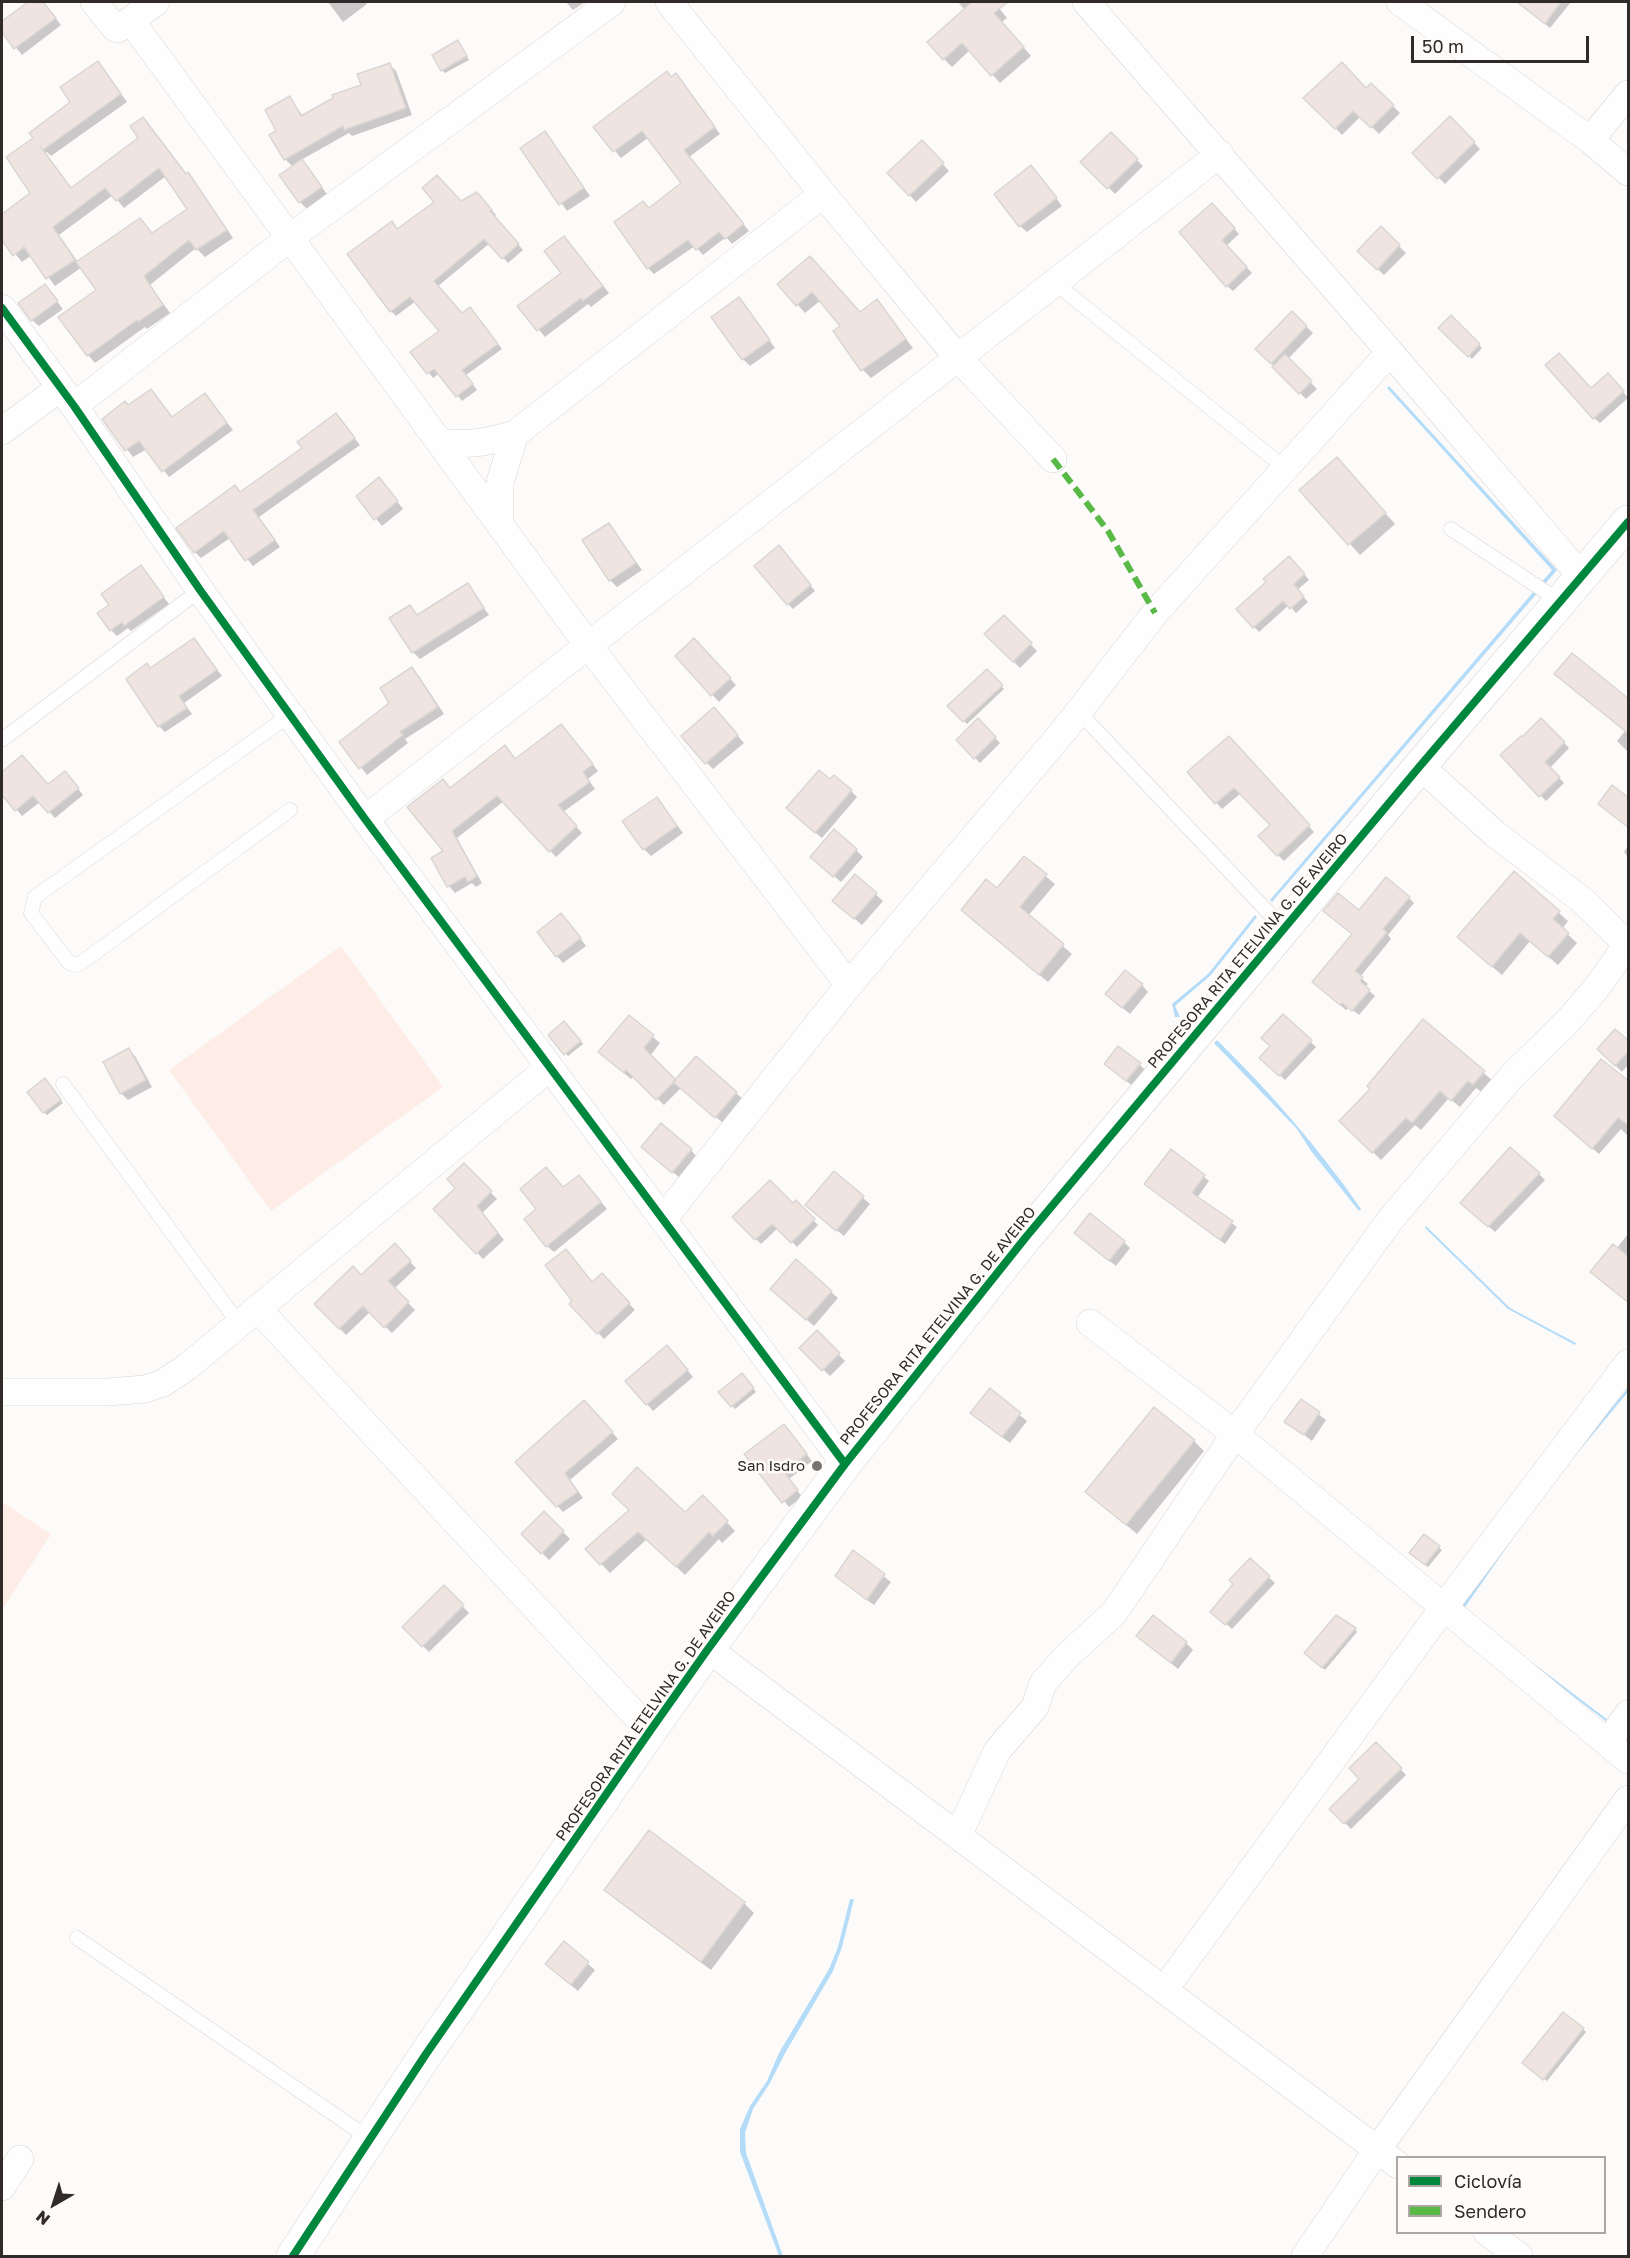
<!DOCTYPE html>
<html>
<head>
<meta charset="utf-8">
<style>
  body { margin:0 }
  #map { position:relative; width:1630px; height:2258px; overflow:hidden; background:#fdfbfa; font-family:"Golos Text",sans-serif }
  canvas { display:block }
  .frame { position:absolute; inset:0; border:3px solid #302a28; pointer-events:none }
  .legend { position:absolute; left:1396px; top:2156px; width:210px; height:78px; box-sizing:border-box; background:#fefbf9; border:2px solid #aca7a5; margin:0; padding:8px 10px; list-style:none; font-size:18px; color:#302a28 }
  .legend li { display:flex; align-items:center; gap:12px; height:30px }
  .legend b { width:30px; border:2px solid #aca7a5 }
  .north { position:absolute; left:24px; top:2174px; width:60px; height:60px; -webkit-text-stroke:4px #fefbf9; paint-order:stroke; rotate:219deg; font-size:16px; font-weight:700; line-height:24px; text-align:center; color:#302a28 }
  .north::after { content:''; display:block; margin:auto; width:21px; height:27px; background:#302a28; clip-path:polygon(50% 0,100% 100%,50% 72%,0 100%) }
  .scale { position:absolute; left:1411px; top:36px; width:178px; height:27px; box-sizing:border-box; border:3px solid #302a28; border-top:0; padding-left:8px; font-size:18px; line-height:21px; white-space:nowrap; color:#302a28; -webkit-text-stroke:4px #fefbf9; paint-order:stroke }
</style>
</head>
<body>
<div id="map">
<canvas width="1630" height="2258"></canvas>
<div class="frame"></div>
<ul class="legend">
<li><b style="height:8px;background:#00873e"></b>Ciclovía</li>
<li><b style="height:8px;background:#58b947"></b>Sendero</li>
</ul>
<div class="north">N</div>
<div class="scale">50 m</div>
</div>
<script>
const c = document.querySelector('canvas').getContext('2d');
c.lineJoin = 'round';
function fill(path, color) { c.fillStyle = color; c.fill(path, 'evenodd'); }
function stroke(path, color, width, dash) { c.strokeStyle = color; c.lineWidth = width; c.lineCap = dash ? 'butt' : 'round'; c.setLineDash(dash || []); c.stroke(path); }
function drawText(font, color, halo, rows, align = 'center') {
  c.font = font + ' "Golos Text",sans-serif'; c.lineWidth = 5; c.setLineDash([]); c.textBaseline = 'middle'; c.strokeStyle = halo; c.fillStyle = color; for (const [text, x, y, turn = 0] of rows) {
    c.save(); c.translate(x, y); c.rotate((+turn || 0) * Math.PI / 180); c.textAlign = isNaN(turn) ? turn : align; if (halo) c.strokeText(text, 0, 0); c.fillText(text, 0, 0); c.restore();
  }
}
fill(new Path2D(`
  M341,946L443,1087L271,1211L169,1070Z
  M2,1502L51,1534L2,1610Z`), '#fdede6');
fill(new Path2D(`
  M1389,386L1557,570L1272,902L1270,900L1552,570L1387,388Z
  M1255,915L1257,917L1211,975L1175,1006L1180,1017H1175L1172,1004L1208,974Z
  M1217,1040C1270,1092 1319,1148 1361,1209L1359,1211L1311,1151L1297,1129L1214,1043Z
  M1426,1226L1510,1308L1576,1343L1575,1345L1508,1309L1425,1228Z
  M1628,1388V1392L1546,1491L1463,1610L1608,1720L1607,1722L1459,1609L1544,1490Z
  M850,1899H854L842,1947L833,1971L784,2055L770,2083L753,2109L745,2133L746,2153L783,2256H779L740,2152V2129L750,2106L767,2081L779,2053L829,1969L838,1947Z`), '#b4dcf8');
fill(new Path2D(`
  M30,2H43L61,25L22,55L2,30V23Z
  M328,2H365L367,4L343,22Z
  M566,2H585L573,10Z
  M958,2H1007L999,8L1007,18L1002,22L1031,56L1000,83L970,50L952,67L944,59L965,10Z
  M1536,2H1571L1550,28L1529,10Z
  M458,42L469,60L445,73L442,70Z
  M98,63L127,102L51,156L47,152L45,153L72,189L140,139L150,127L187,175L195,182L233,238L205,257L196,248L150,285L170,313L147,329L145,327L95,363L88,355L98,290L82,267L55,286L32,255L22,262L2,238V216L32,194L35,138L73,102ZM166,176L190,210L153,234L78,262L59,235L113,195L124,208Z
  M390,65L396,71L412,115L352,136L349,133L301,160L327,194L307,209L300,202L293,167L285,159L278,131L289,98L303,116L363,86Z
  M671,78L682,82L720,134L689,157L749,231L732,244L726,237L703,255L695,246L654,274L648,268L650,209L683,183L649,137L621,158L595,127Z
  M1371,85L1400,113L1379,134L1361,116L1342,135L1306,98L1366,90Z
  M1450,118L1480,149L1445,184L1414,153Z
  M545,133L590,196L567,211L523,148Z
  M1111,134L1143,166L1115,194L1083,162Z
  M922,142L949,171L916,202L889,173Z
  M1038,174L1062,206L1027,232L1020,226Z
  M482,199L496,215L494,217L523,250L508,263L490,243L437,287L462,315L475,314L502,349L466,375L477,390L462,401L440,373L433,378L412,352L441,331L416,301L396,316L391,311L392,223L398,230L461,203Z
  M1218,210L1239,234L1226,246L1252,273L1233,291L1227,286Z
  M1381,229L1406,253L1384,275L1359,251Z
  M564,237L609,293L591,307L588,304L545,337L519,306L563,273Z
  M779,284L848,298L860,313L876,301L913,348L871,378L863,370L843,326L821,300L805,313Z
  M45,286L63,309L39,326L32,320Z
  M739,299L775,348L750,366L743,359Z
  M1292,313L1313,333L1288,359L1317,389L1306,399L1257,349Z
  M1451,317L1482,348L1472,359L1441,328Z
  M1614,380L1628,398L1600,423L1594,418Z
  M205,395L233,430L169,477L147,449L133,457L104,419L129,407L173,418Z
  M336,415L360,445L259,517L280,547L253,566L230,538L201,558L195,552L241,493L304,448Z
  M1347,470L1395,524L1360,555L1301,490Z
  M386,486L403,509L382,526L358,496Z
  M608,524L642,570L617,587L610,580Z
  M783,552L815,591L793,609L788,604Z
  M1294,562L1309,580L1297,590L1308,602L1296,613L1289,605L1259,632L1238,610Z
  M141,567L169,604L131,631L128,628L117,636L111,630V605Z
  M467,585L489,615L420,659L413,652L410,607L418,616Z
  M1004,617L1037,651L1020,668L986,634Z
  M194,640L222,676L184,703L192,714L165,732L159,726L151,670Z
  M694,640L736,685L719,702L677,656Z
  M412,669L419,676L444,714L405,739L408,743L367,775L341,742L391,703Z
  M987,671L1004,689L967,724L949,706Z
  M1562,680L1628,701V752L1617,741L1625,731Z
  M720,716L744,743L713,769L706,762Z
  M978,720L1000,743L980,763L958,740Z
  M1541,720L1569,748L1550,768L1564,783L1546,801L1502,755L1522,740Z
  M567,732L598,771L588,779L595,789L563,812L582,833L556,857L504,801L457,838L482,883L476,887L472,883L455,893L449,886L433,858L445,851L450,789L511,754L516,760Z
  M1235,744L1314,832L1284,861L1260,837L1272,825L1241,793L1222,809L1189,772Z
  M22,757L48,786L70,779L83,795L55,818L40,802L22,816L2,792V774Z
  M830,781L851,791L857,797L822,838L794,815Z
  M657,799L683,833L651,856L644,849Z
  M1628,846V857L1624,852Z
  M856,850L863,857L841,882L819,863Z
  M1024,858L1055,884L1028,916L1072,954L1048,982L971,919Z
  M1514,873L1568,921L1562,929L1577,943L1558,965L1530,941L1502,975L1468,946Z
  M855,876L883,901L862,925L841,907Z
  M1409,898L1414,903L1388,935L1391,939L1360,977L1368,984L1365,987L1375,996L1359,1015L1349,1007L1346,1010L1319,987L1354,935L1360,912Z
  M568,922L586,946L563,963L557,956Z
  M1142,985L1148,992L1130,1014L1114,1001Z
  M1283,1016L1316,1047L1285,1080L1261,1058L1272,1046Z
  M629,1017L660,1043L650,1056L676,1082L736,1093L743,1099L723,1123L681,1088L664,1105L634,1076L631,1079L607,1059Z
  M1423,1022L1492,1080L1482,1092L1476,1088L1460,1107L1449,1098L1421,1130L1415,1125L1381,1160L1341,1121L1372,1089Z
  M564,1023L583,1044L568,1056L550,1035Z
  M1628,1043V1065L1622,1072L1599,1049Z
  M129,1050L135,1056L152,1087L128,1100L121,1093L105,1063Z
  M1140,1065L1146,1071L1134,1087L1112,1070Z
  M48,1083L63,1103L47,1115L44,1112Z
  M1628,1083V1136L1621,1129L1599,1154L1563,1123Z
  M691,1150L697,1157L680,1178L650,1153Z
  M1171,1151L1209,1181L1197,1198L1237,1227L1225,1244L1151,1188Z
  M464,1165L497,1199L482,1213L504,1240L483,1259L435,1209L458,1188Z
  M834,1173L870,1204L844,1236L814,1212Z
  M1539,1174L1545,1180L1495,1232L1469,1209Z
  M585,1183L607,1209L554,1252L547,1246L538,1209L564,1189Z
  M796,1202L818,1225L797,1247L778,1228L761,1244L734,1217Z
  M1628,1234V1303L1616,1249Z
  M1083,1240L1124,1242L1130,1248L1116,1266Z
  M401,1252L416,1268L394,1289L415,1310L392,1333L370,1312L346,1335L316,1304Z
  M602,1275L635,1310L604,1339L571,1304Z
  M831,1292L838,1298L814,1326L779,1296Z
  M817,1333L845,1361L830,1376L801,1348Z
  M674,1354L693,1377L653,1411L647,1404Z
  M744,1378L756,1392L735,1409L720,1392Z
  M990,1391L1027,1421L1010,1443L979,1420Z
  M1301,1401L1326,1420L1312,1441L1286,1421Z
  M590,1408L618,1439L570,1480L583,1498L563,1512L517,1462Z
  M789,1432L812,1461L789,1479L802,1497L789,1507L746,1454Z
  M1194,1441L1204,1451L1137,1534L1087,1492Z
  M703,1497L735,1531L722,1543L719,1539L685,1575L647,1539L610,1573L587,1549L685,1515Z
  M544,1513L570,1539L549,1560L523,1534Z
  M1424,1536L1442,1550L1428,1567L1414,1555Z
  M853,1553L891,1582L874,1605L843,1582Z
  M1250,1560L1275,1583L1232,1629L1218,1617Z
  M444,1587L469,1613L429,1652L404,1627Z
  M1355,1629L1357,1632L1325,1670L1306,1653Z
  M1138,1636L1186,1643L1193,1650L1178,1669Z
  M1376,1744L1406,1775L1351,1829L1331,1809L1361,1779Z
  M649,1832L744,1903L754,1913L711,1970L615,1899L606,1890Z
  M564,1944L595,1970L578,1991L554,1971Z
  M1583,2029L1586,2032L1547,2081L1527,2066Z`), '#0003');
const building = new Path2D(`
  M28,2H43L56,18L14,49L2,32V21Z
  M972,2H1008L994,13L1024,47L991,76L962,43L943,60L927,42Z
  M1517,2H1561L1545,24Z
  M458,40L467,56L441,71L432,55Z
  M98,61L121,94L43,150L40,146L71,188L138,138L130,126L143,117L186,174L188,172L227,230L196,250L189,240L144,276L163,305L138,322L137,320L87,356L58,317L96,290L76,262L140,218L152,233L187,209L159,168L116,201L105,188L53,227L75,260L46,279L24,247L13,256L2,240V214L30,193L6,157L33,138L29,133L70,102L60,87Z
  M1342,62L1366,88L1371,83L1394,105L1371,128L1353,111L1335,129L1303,98Z
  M390,63L406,108L344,130L343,126L284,160L269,135L276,131L265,110L290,96L301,116L333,98L332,95L361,85L357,74Z
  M667,71L671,77L676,73L715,127L684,150L744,224L725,239L719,232L696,250L688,240L647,269L614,222L643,201L649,208L681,183L642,131L613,152L593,127Z
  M1450,116L1475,142L1437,179L1412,153Z
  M545,131L584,188L559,205L520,148Z
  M1111,132L1138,159L1107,189L1080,162Z
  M922,140L944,163L909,196L887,173Z
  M302,159L322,187L299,203L279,175Z
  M1031,165L1057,198L1019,227L994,194Z
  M437,175L461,201L477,192L492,210L490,211L519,244L502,259L484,239L434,281L462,313L470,307L498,344L462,370L473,384L456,397L434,369L427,374L410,352L439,331L410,297L390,312L347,254L392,221L397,229L434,202L422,188Z
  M1212,203L1235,228L1222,240L1247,267L1226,287L1179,232Z
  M1381,226L1400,245L1377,270L1357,251Z
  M564,236L603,286L583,301L581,298L537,331L517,306L561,273L544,251Z
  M810,256L860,312L877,299L906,339L861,371L833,331L840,326L812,292L796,306L777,284Z
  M45,284L58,301L31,321L18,303Z
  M739,297L770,340L742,360L711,317Z
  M1292,311L1307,326L1271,364L1255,349Z
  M1451,315L1480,344L1468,357L1438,328Z
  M1559,353L1591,388L1608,373L1624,391L1593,419L1545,365Z
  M1285,354L1312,381L1299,394L1272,367Z
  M151,389L172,417L205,393L227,423L162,472L139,441L125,451L102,419L125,401L128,405Z
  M336,413L355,438L253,510L275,540L245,561L224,531L194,553L176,528L235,485L240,492L302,448L297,442Z
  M1337,457L1386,513L1348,545L1299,490Z
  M379,477L398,501L374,520L356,496Z
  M609,523L636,563L609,581L582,540Z
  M779,545L811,585L787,605L754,566Z
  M1289,556L1305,574L1294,584L1304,597L1290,609L1283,601L1253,628L1236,609L1266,582L1263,579Z
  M141,565L164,597L124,626L122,622L110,631L97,613L109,605L101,594Z
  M468,583L484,608L412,653L389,618L410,605L417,615Z
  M1004,615L1032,643L1013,662L984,634Z
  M194,638L217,670L179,696L187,708L158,727L126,679L147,663L150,668Z
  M694,638L731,678L711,696L675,656Z
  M1572,653L1629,699V734L1554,674Z
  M412,667L438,707L400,732L403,735L359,769L339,742L389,703L380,688Z
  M987,669L1003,685L963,722L947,706Z
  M714,707L738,735L705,764L681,736Z
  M978,718L996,737L974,759L956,740Z
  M1541,718L1565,742L1545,762L1560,777L1539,797L1500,755L1521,736L1522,737Z
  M561,724L593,764L583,772L590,782L558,805L577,826L549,852L497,796L452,831L477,876L468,882L465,877L447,887L431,858L443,851L407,807L443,779L450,788L505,745L515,759Z
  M1229,736L1310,825L1277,856L1258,836L1270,825L1234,788L1215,804L1187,772Z
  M22,755L48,784L65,771L79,788L48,813L33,796L15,811L2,795V772Z
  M819,770L830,779L834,775L852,790L815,833L786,808Z
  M1612,785L1629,798V828L1598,804Z
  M657,797L677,826L643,850L622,821Z
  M834,829L857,849L833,877L810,857Z
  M1024,856L1047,874L1020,907L1064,944L1039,975L961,910L986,879L997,888Z
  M1514,871L1560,911L1553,919L1569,933L1548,957L1520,933L1492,967L1457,937Z
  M855,874L877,893L854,919L832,901Z
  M1386,877L1410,897L1383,929L1387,932L1355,971L1363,977L1360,981L1370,990L1352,1011L1342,1003L1340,1005L1312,982L1352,934L1323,911L1338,893L1359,910Z
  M561,913L581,938L556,957L537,932Z
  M1125,970L1143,984L1122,1008L1105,994Z
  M1283,1014L1312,1040L1279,1076L1259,1058L1270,1046L1261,1038Z
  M629,1015L654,1035L644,1048L676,1080L656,1100L626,1070L624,1073L598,1052Z
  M1423,1019L1485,1071L1473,1085L1468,1081L1451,1101L1440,1091L1412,1123L1406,1118L1372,1153L1339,1121L1370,1089L1367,1086Z
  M564,1021L581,1041L564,1055L548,1035Z
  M1615,1029L1629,1041V1051L1615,1066L1597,1049Z
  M1118,1046L1141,1063L1126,1081L1104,1064Z
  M129,1048L146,1080L120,1094L103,1062Z
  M696,1056L737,1092L715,1118L673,1082Z
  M1601,1059L1629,1081V1126L1618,1118L1592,1149L1554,1116Z
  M45,1078L61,1100L43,1113L27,1092Z
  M661,1123L692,1149L672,1173L641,1147Z
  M1510,1147L1540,1173L1488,1227L1460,1203Z
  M1171,1149L1205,1175L1192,1193L1233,1221L1220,1240L1144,1184Z
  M464,1163L492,1191L477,1206L498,1233L476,1254L433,1209L455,1188L447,1179Z
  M546,1167L563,1187L579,1175L601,1202L546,1247L524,1219L536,1209L520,1189Z
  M834,1171L864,1196L836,1231L805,1205Z
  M770,1180L793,1203L796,1200L815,1219L791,1243L772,1224L755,1240L732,1217Z
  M1090,1213L1125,1241L1109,1261L1074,1233Z
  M395,1243L411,1261L388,1281L409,1302L384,1328L363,1306L339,1329L314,1304L353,1266L361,1275Z
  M1613,1244L1629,1257V1303L1590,1272Z
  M566,1249L592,1282L602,1273L630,1303L597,1334L569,1304L572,1301L545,1265Z
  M796,1259L832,1291L806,1320L770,1289Z
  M817,1330L840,1353L822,1371L799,1348Z
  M667,1345L688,1370L646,1405L625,1381Z
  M742,1373L754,1388L731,1407L718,1392Z
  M990,1388L1021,1413L1002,1437L970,1413Z
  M1301,1399L1320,1412L1304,1435L1284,1422Z
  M584,1400L613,1432L565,1473L578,1492L556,1507L515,1462Z
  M1154,1407L1195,1440L1126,1525L1085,1492Z
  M784,1424L807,1454L784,1472L798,1490L782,1503L744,1454Z
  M637,1467L685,1512L703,1495L728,1521L713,1536L709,1532L676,1567L638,1532L600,1565L585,1549L629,1510L612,1494Z
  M544,1511L564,1531L541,1554L521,1534Z
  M1424,1534L1440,1546L1425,1565L1409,1553Z
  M853,1550L885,1574L867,1600L835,1576Z
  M1250,1558L1270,1576L1225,1625L1210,1612L1233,1584L1229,1580Z
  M444,1585L464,1605L422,1647L402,1627Z
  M1153,1615L1187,1642L1171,1663L1136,1636Z
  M1336,1615L1356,1628L1322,1668L1304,1653Z
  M1376,1742L1402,1768L1344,1824L1329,1809L1359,1779L1349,1768Z
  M649,1830L745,1902L701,1962L604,1890Z
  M564,1941L589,1962L571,1985L545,1964Z
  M1563,2012L1584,2028L1543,2080L1522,2063Z`);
fill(building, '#efe4e0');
stroke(building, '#dad6d4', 1.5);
const lane = new Path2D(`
  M1055,283L1285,468
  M1451,529L1561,602
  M1079,712L1284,929
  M2,740L200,590
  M290,810L81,963L75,965L69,963L31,913L35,897L290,715
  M63,1084L239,1324
  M77,1938L370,2139`);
const street = new Path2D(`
  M94,2L115,28L118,29L156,2
  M669,2L823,194L958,358L1053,459
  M1086,2L1390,352L1582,577
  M1400,2L1590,140L1628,172
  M131,21L588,645L849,985
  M1590,140L1628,94
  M2,308L74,406L200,590L365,819L845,1464
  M74,406L291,237L612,2
  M2,431L60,388
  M441,442C470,446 487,442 515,434L823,194
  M500,523V482L515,434
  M1420,766L1494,833L1583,901L1628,945
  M365,819L1220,154
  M663,1219L849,985L1066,728L1155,613L1390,352
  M258,1309L650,1731
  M1090,1323L1235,1434L1628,1760
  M2,1392H108L145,1389L163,1383L187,1367L550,1067
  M708,1649L1398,2165
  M1608,1742L1628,1714
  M958,1836L997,1751L1035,1707L1043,1683L1066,1657L1114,1613L1235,1434L1391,1219L1512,1076L1568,1021L1598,986L1628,943
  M1164,1990L1444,1607L1628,1363
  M2,2187L20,2159
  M1487,2232L1519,2256
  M1305,2256L1377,2150L1628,1799`);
const secondary = new Path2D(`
  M293,2256L426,2054L650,1731L708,1649L845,1464L1026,1237L1420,766L1628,522`);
stroke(lane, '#d8d4d2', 15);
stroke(street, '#d8d4d2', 28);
stroke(secondary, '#d8d4d2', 34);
stroke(lane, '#fffefe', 14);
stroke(street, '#fffefe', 27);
stroke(secondary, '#fffefe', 33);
stroke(new Path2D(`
  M1053,459L1108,531L1155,613`), '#58b947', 6, [12, 6]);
stroke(new Path2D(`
  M2,308L74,406L200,590L365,819L845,1464
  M293,2256L426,2054L650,1731L708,1649L845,1464L1026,1237L1420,766L1628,522`), '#00873e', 8);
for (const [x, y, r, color] of [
  [817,1466,6,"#787372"]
]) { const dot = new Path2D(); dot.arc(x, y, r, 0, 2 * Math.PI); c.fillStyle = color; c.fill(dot); stroke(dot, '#fefbf9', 2); }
drawText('15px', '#302a28', '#fefbf9', [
  ["PROFESORA RITA ETELVINA G. DE AVEIRO",1248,951,-50],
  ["PROFESORA RITA ETELVINA G. DE AVEIRO",938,1326,-51],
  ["PROFESORA RITA ETELVINA G. DE AVEIRO",646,1716,-55]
]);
drawText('15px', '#302a28', '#fefbf9', [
  ["San Isdro",805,1466]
], 'right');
</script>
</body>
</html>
